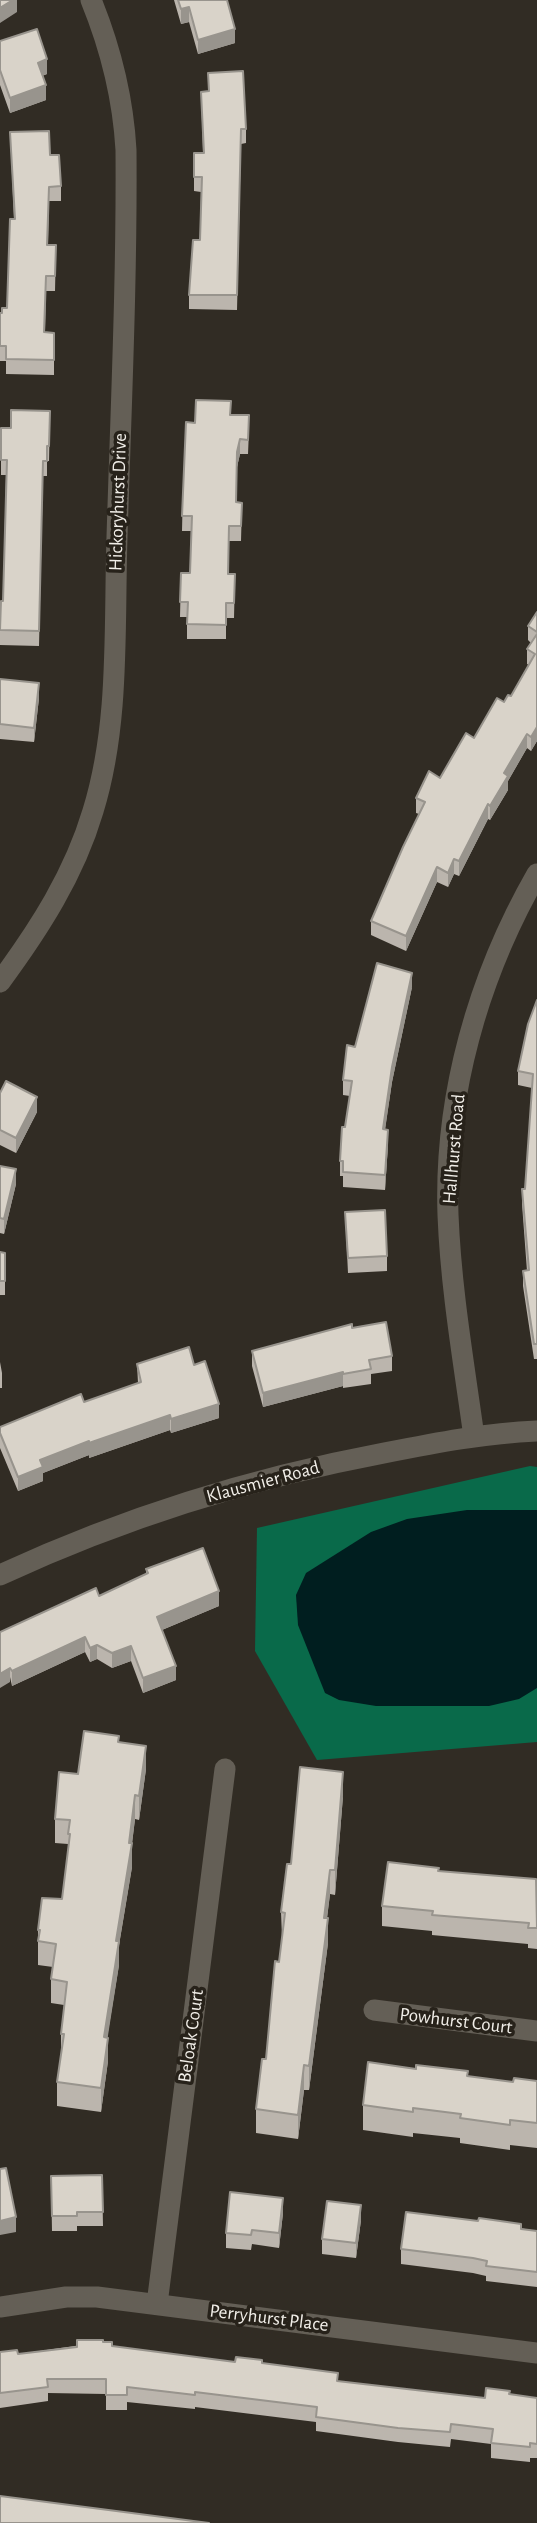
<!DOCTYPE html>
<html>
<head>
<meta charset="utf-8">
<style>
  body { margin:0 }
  canvas { display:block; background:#312c24 }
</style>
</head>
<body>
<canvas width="537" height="2523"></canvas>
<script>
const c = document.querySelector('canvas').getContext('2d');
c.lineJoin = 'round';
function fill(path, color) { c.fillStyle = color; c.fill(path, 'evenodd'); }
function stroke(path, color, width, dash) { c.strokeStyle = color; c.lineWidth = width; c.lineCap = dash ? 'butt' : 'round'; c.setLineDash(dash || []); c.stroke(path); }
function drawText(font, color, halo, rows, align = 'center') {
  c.font = font + ' "Alegreya Sans",sans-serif'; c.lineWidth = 7; c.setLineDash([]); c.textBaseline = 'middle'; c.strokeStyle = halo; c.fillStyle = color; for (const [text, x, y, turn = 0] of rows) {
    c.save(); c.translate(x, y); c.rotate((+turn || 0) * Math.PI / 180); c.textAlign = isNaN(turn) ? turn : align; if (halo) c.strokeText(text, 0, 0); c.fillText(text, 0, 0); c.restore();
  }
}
fill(new Path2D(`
  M530,1466L537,1467V1742L317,1760L255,1651L257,1528Z`), '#096a4a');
fill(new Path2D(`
  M467,1510H537V1688L519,1699L489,1706H376L339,1700L325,1693L298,1625L296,1595L306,1573L371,1532L407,1519Z`), '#001e1f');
stroke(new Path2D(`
  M0,982C39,929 74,875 93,811C120,724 114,628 117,537C121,408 127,279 126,150C123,97 111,49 91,0
  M474,1437C464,1364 451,1290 448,1215C444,1096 478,977 537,874
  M0,1575C123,1518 251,1478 384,1453C435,1443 486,1433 537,1431
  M374,2010L537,2031
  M157,2304L225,1769
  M0,2307L66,2297H97L537,2353`), '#645f56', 21);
fill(new Path2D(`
  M174,0H227L235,43L198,54L189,22L181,24Z
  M0,41L47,74L42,76L46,100L10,113L0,85Z
  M208,73L246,129V143L241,144L237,310L189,309V295L200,240L201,192L194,191V153H203L201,92L208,91Z
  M10,132L50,155L61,186V201H49L48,245H56L55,291H46L45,332L54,333V375L6,374V361H0V313H2L7,308L14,219Z
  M50,411L49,461H47V476H43L39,646L0,645V613L3,601L6,475H1V428H11Z
  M195,423L249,430L248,454H240L237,467L236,502L242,503L241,541H229L228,574H235L234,618H226V639H187V617H180L181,573H190L191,531H182L183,486Z
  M537,612V741L531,751L527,748L508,781V790L490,820L488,819L459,876L454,874L448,887L437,882L406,951L371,935V921L419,814L416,813V798L440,778L511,696L529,665L527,664V649L531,643L528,640V626Z
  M0,679L39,698L34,742L0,739Z
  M412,987L392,1082L385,1129L388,1144L385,1190L343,1187V1176H340V1161L350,1096L343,1095V1080L355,1047Z
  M537,1000V1359H534L523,1286V1271H527L522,1204V1189H525L532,1088L518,1085V1071Z
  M0,1093L37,1112L16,1153L0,1145Z
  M0,1166L16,1184L4,1234L0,1233Z
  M345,1212L387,1256V1271L348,1273Z
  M0,1252L5,1253V1295H0Z
  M352,1328L392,1356V1371L371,1374V1384L343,1388V1386L263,1407L252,1366V1351Z
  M0,1362L2,1373V1388H0Z
  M137,1364L194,1365L219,1418L171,1433L170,1430L89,1458V1455L43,1473V1481L18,1491L0,1448V1427L84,1402L138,1383Z
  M146,1569L219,1606L162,1630L176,1680L143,1693L131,1661L112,1668L97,1659L90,1662L85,1652L12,1686L0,1632L99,1596L146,1574Z
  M119,1742L146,1769L139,1820L135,1819L132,1843V1867L119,1945V1965L107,2038L108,2061L101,2112L57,2106V2082L61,2057V2034L64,2005L51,2003V1979L53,1967L38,1965V1930L62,1899L68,1854V1844L55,1843V1819L78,1774Z
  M343,1796L335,1895L330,1894L327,1918L328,1943L309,2090H304L298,2139L256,2133V2109L266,2059L282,1937L281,1912Z
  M439,1871L537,1884V1949L528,1948V1944L432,1935V1931L382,1926V1906Z
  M468,2076L513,2082L537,2081V2148L510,2145V2150L460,2143V2138L413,2133V2137L363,2130V2105Z
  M102,2175L103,2226H77V2231H52L51,2176Z
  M283,2213L279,2248L252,2244L251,2250L226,2248V2233Z
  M361,2220L356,2258L322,2254V2239Z
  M478,2221L537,2231V2287L486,2281V2276L473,2273L401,2264V2249Z
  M103,2342L112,2346L235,2362L262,2363L338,2381L485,2398L510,2394L537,2398V2458H530V2462L491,2458V2444L451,2439L450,2447L398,2442L316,2431V2422L195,2407V2409L127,2402V2410H106V2394L48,2393V2401L0,2408V2352L18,2354Z`), '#bbb5ad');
fill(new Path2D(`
  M13,0H17V12L0,23V8Z
  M189,7V22L181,24V9Z
  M235,29V43L198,54V40Z
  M47,59V74L38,77V63Z
  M46,85V100L10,113V98Z
  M240,439V454L237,467V452Z
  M39,683V698L34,742V728Z
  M537,727V741L531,751V737Z
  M527,734V748L508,781V790L490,820V806L504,773Z
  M488,804V819L459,876V861Z
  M454,859V874L448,887V873Z
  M437,867V882L406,951V936Z
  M412,973V987L392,1082L383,1144V1129L392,1067Z
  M37,1097V1112L16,1153V1138Z
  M388,1130V1144L385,1190V1175Z
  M16,1169V1184L4,1234V1219Z
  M343,1372V1386L263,1407V1393Z
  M219,1404V1418L171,1433V1419Z
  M170,1415V1430L89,1458V1443Z
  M89,1441V1455L43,1473V1481L18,1491V1477L40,1460Z
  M219,1591V1606L157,1632V1617Z
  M85,1637V1652L12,1686V1671Z
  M97,1645V1659L90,1662V1648Z
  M131,1646V1661L112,1668V1653Z
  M176,1666V1680L143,1693V1678Z
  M10,1668V1682L0,1688V1674Z
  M146,1746V1769L139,1820V1796Z
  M343,1772V1796L335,1895V1870Z
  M135,1795V1819L132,1844V1843V1867L119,1945V1965L104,2061V2037Z
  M330,1870V1894L324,1942V1918Z
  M328,1918V1943L309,2090V2066Z
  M108,2038V2061L101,2112V2088Z
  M304,2065V2090L298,2139V2115Z
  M283,2198V2213L279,2248V2233Z
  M361,2205V2220L356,2258V2243Z
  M16,2217V2232L0,2235V2221Z`), '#98948d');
const building = new Path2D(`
  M0,0H13L0,8Z
  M178,0H227L235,29L198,40L189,7L181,9Z
  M37,29L47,59L38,63L46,85L10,98L0,70V41Z
  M243,71L246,129H241L237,295H189L193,240H200L202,177H194V153H204L201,92L209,91L208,73Z
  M49,131L50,155H59L61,186L49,187L47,245H56L55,276H46L44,332L54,333V360L6,359V346H0V313H2V308H7L10,219H15L10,132Z
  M196,400L231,401L230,415H249L248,440L240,439L237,452L236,502L242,503L241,526H229L228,574H235L234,603H226V625L187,624L188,602H180L181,573H190L192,516H182L186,422L195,423Z
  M11,410L50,411L49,446H47V461H43L39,631L0,630L1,601H3L7,460H1V428H11Z
  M537,612V632L528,626Z
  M537,634V727L531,737L527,734L504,773L508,776L490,806L488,804L459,861L454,859L448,873L437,867L406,936L371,921L403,847L425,802L416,798L429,771L440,778L466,733L474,738L497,698L504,702L508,695L511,696L535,654L527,649Z
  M0,679L39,683L34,728L0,724Z
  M377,963L412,973L392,1067L383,1129L388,1130L385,1175L343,1172V1161H340L342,1127H345L352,1081L343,1080L347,1045L355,1047Z
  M537,1000V1344H534L523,1271L529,1270L522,1189H525L533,1074L518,1071L528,1024Z
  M6,1081L37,1097L16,1138L0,1130V1093Z
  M0,1166L16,1169L4,1219L0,1218Z
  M385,1210L387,1256L348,1258L345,1212Z
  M0,1252L5,1253V1281H0Z
  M386,1322L392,1356L369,1360L371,1369L343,1374V1372L263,1393L252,1351L352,1324V1328Z
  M189,1347L194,1365L205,1361L219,1404L171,1419L170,1415L89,1443V1441L40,1460L43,1467L18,1477L0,1433V1427L81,1394L84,1402L141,1382L137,1364Z
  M203,1548L219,1591L157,1617L176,1666L143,1678L131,1646L112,1653L97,1645L90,1648L85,1637L12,1671L10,1668L0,1674V1632L96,1588L99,1596L148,1573L146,1569Z
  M84,1731L119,1736L118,1742L146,1746L139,1796L135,1795L129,1843H132L116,1941H119L104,2037L108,2038L101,2088L57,2082L64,2034H61L67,1982L51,1979L56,1944L38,1941L40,1930H38L42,1898L62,1899L70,1834H68L70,1820L55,1819L59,1772L78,1774Z
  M300,1767L343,1772L335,1870H330L324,1918H328L309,2066L304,2065L298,2115L256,2109L262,2059H266L275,1961L279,1962L285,1913L281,1912L287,1864H291Z
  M388,1862L439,1868L438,1871L536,1879L537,1928H528L529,1923L432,1915L433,1911L382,1906Z
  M368,2062L416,2069V2065L468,2071L467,2076L513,2082L514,2078L537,2081V2123L510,2120V2125L460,2118L461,2114L413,2108V2112L363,2105Z
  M6,2168L16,2217L0,2221V2169Z
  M102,2175L103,2212H77V2216H52L51,2176Z
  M230,2192L283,2198L279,2233L252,2230L251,2235L226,2233Z
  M327,2201L361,2205L356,2243L322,2239Z
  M406,2212L478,2221L479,2218L521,2224V2229L537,2231V2272L486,2266L487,2261L473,2258L401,2249Z
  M77,2340H103V2342H112V2346L235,2362L236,2357L262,2360V2363L338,2373L337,2381L485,2398L486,2388L510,2391L509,2394L537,2398V2444L530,2443V2447L491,2443L493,2429L451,2424L450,2432L398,2428L316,2417L317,2407L195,2392V2395L127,2387V2395H106V2379H47L48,2387L0,2393V2352L17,2350L18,2354L77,2347Z
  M0,2496L209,2523H0Z`);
fill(building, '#d9d3c9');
stroke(building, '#98948d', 2);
drawText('19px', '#f1eee8', '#27221a', [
  ["Hickoryhurst Drive",118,502,-88],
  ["Hallhurst Road",454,1149,-85],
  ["Klausmier Road",263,1482,-15],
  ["Powhurst Court",456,2021,7],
  ["Beloak Court",191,2036,-82],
  ["Perryhurst Place",269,2318,7]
]);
</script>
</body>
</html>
